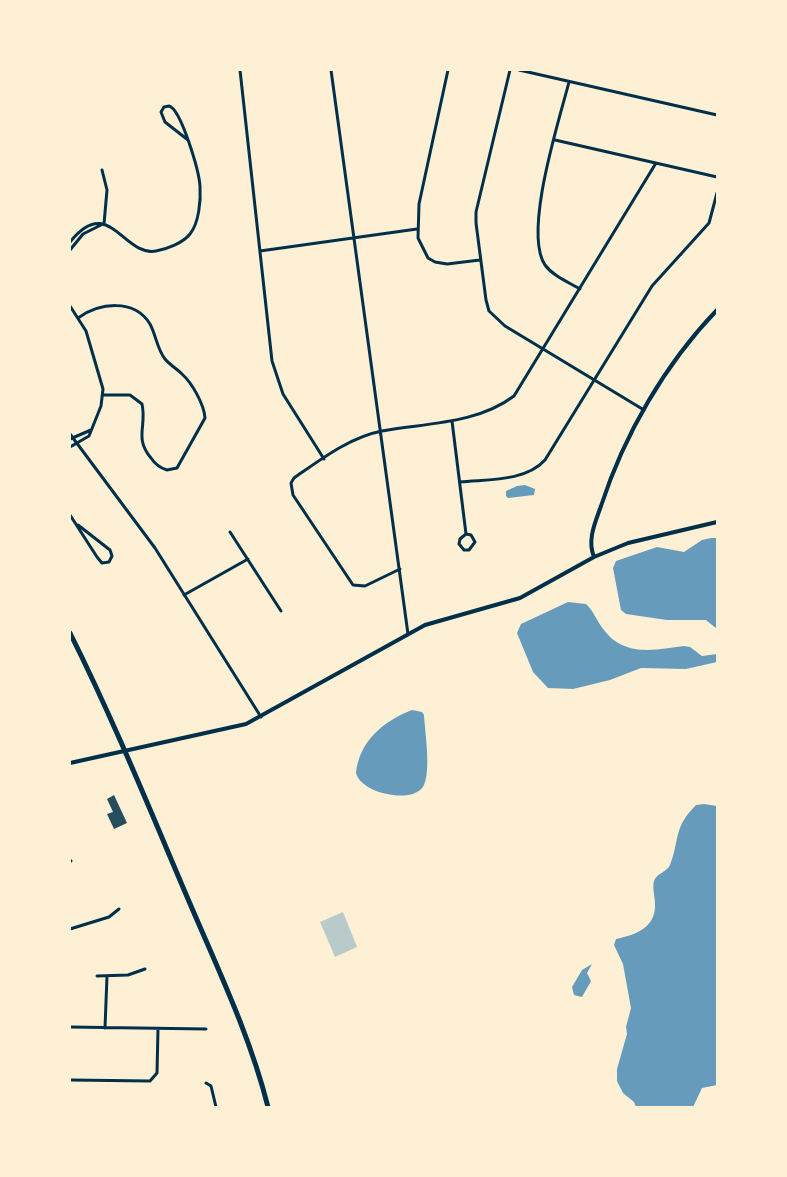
<!DOCTYPE html>
<html>
<head>
<meta charset="utf-8">
<style>
  body { margin:0 }
  #map { position:relative; width:787px; height:1177px; overflow:hidden; background:#fdf0d5; font-family:Manrope,sans-serif }
  canvas { display:block }
  .frame { position:absolute; inset:0; border:71px solid #fdf0d5; pointer-events:none }
</style>
</head>
<body>
<div id="map">
<canvas width="787" height="1177"></canvas>
<div class="frame"></div>
</div>
<script>
const c = document.querySelector('canvas').getContext('2d');
c.lineJoin = 'round';
function fill(path, color) { c.fillStyle = color; c.fill(path, 'evenodd'); }
function stroke(path, color, width, dash) { c.strokeStyle = color; c.lineWidth = width; c.lineCap = dash ? 'butt' : 'round'; c.setLineDash(dash || []); c.stroke(path); }
fill(new Path2D(`
  M343,912L357,947L335,957L320,922Z`), '#b9caca');
fill(new Path2D(`
  M525,485L535,489L534,495L508,498L506,496V491L517,486Z
  M711,538H717V629L706,620H667L626,614L621,610L613,568L616,561L657,547L684,552L702,540Z
  M568,602L586,604C594,611 597,622 604,630C624,657 655,650 684,646L690,647L702,656L717,654V662L686,669L641,668L610,680L573,689L548,688L533,672L517,633L521,624Z
  M412,710L422,712L424,715C425,733 431,769 424,785C415,805 361,794 356,773C359,742 383,721 412,710Z
  M704,804L717,806V1085L702,1088L693,1107H636L634,1102L623,1093L617,1081V1069L627,1034L626,1027L631,1008L623,964L614,945L616,939C635,935 656,928 655,904C655,896 652,888 654,881C657,873 667,872 670,865C680,839 673,828 696,805Z
  M592,964L587,973L591,981L582,997L574,995L572,987L582,970Z`), '#669bbc');
fill(new Path2D(`
  M114,795L127,823L114,829L107,814L113,812L107,799Z`), '#264d5e');
stroke(new Path2D(`
  M240,70L272,361L283,394L324,459
  M331,70L408,634
  M448,70L419,204L418,238L428,258L435,262L447,264L480,260
  M510,70L476,212V223L486,300L489,311L505,326L644,410
  M519,70L717,115
  M569,82C559,121 523,232 545,265C553,276 568,282 580,289
  M555,140L717,177
  M102,170L107,190L104,224
  M70,242C109,193 123,257 156,251C167,249 183,243 190,234C199,223 201,200 200,186C199,171 181,109 169,106L164,107L161,112L165,122L188,140
  M70,250L83,234L101,225
  M260,251L417,229
  M70,306L86,331L103,389L101,406L89,436L70,447
  M78,318C99,303 134,298 150,324C156,335 157,349 165,359C170,365 177,369 182,374C192,383 204,404 205,418L177,468L167,470C160,468 155,464 151,458C134,438 147,426 142,404L130,395H103
  M452,421L466,534L471,535L475,542L469,550H464L459,544L460,539L466,534
  M70,434L155,548L261,717
  M70,439L91,430
  M460,482C487,479 525,482 545,460L652,286L709,223L717,193
  M70,515L97,557L102,563L109,562L112,556L110,550L78,525
  M230,532L281,611
  M400,569L365,586L353,585L293,495L291,483L294,478C320,460 350,437 382,431C426,423 477,424 514,396L656,163
  M184,595L248,559
  M70,860L71,861
  M70,929L109,917L119,909
  M97,976L128,975L145,969
  M70,1027L206,1029
  M105,1028L107,976
  M70,1080L150,1081L157,1073L158,1029
  M206,1083L211,1086L216,1107`), '#003049', 3);
stroke(new Path2D(`
  M594,557C587,540 595,523 601,506C624,435 665,364 717,310
  M70,763L246,724L425,625L520,598L594,557L628,543L717,522`), '#003049', 4);
stroke(new Path2D(`
  M70,633C112,717 148,805 185,892C215,963 249,1032 268,1107`), '#003049', 5);
</script>
</body>
</html>
